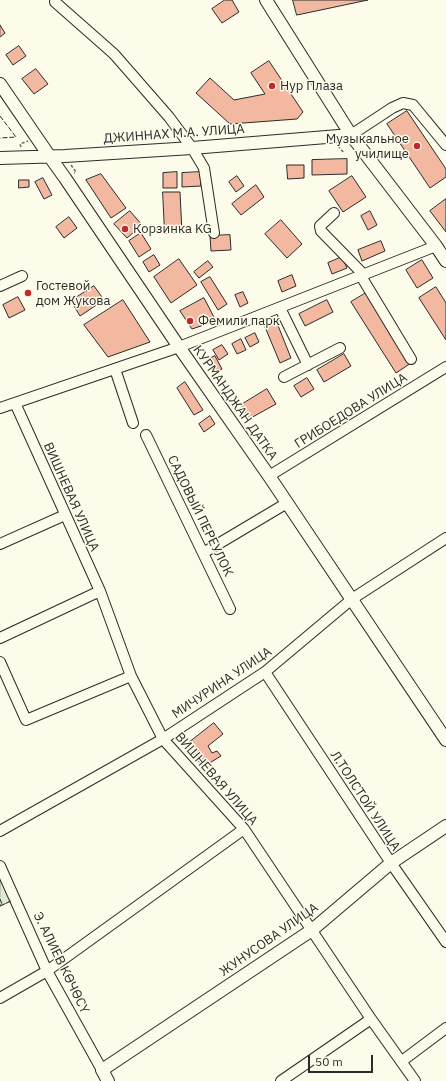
<!DOCTYPE html>
<html>
<head>
<meta charset="utf-8">
<style>
  body { margin:0 }
  #map { position:relative; width:446px; height:1081px; overflow:hidden; background:#fdfbea; font-family:"IBM Plex Sans",sans-serif }
  canvas { display:block }
  .scale { position:absolute; left:308px; top:1055px; width:65px; height:18px; box-sizing:border-box; border:2px solid #2b2b2b; border-top:0; padding-left:5px; font-size:12px; line-height:14px; white-space:nowrap; color:#2b2b2b; -webkit-text-stroke:3px #fdfbea; paint-order:stroke }
</style>
</head>
<body>
<div id="map">
<canvas width="446" height="1081"></canvas>
<div class="scale">50 m</div>
</div>
<script>
const c = document.querySelector('canvas').getContext('2d');
c.lineJoin = 'round';
function fill(path, color) { c.fillStyle = color; c.fill(path, 'evenodd'); }
function stroke(path, color, width, dash) { c.strokeStyle = color; c.lineWidth = width; c.lineCap = dash ? 'butt' : 'round'; c.setLineDash(dash || []); c.stroke(path); }
function drawText(font, color, halo, rows, align = 'center') {
  c.font = font + ' "IBM Plex Sans",sans-serif'; c.lineWidth = 3; c.setLineDash([]); c.textBaseline = 'middle'; c.strokeStyle = halo; c.fillStyle = color; for (const [text, x, y, turn = 0] of rows) {
    c.save(); c.translate(x, y); c.rotate((+turn || 0) * Math.PI / 180); c.textAlign = isNaN(turn) ? turn : align; if (halo) c.strokeText(text, 0, 0); c.fillText(text, 0, 0); c.restore();
  }
}
const green = new Path2D(`
  M0,875L11,901L0,906Z`);
fill(green, '#deebd1');
stroke(green, '#74746e', 1);
const building = new Path2D(`
  M225,0H232L239,12L222,23L212,9Z
  M293,0H368L297,15Z
  M0,25L5,33L0,37Z
  M19,46L26,56L13,65L6,55Z
  M269,61L303,112L297,119L230,124L196,93L210,78L234,100L265,94L251,73Z
  M36,69L48,84L34,94L22,79Z
  M407,111L446,169V177L430,188L387,124Z
  M347,159V174L312,175V160Z
  M287,165H304V178L288,179Z
  M177,172V188H163V173Z
  M200,172L201,186L182,187V173Z
  M101,174L126,208L111,218L86,180Z
  M237,176L244,186L236,192L229,182Z
  M352,176L366,197L343,212L329,191Z
  M43,178L52,195L44,199L35,182Z
  M19,180H29V187L19,188Z
  M256,185L264,197L241,215L232,204Z
  M163,192H180L182,233H165Z
  M446,199V232L430,211Z
  M130,211L142,225L127,238L114,224Z
  M370,211L377,225L368,230L361,216Z
  M69,217L77,228L64,238L56,227Z
  M281,220L302,244L287,258L265,234Z
  M141,233L151,249L139,257L129,241Z
  M230,235L231,250L211,251L210,236Z
  M381,241L385,251L362,261L358,250Z
  M154,255L160,265L149,272L143,262Z
  M342,257L347,268L332,274L328,263Z
  M179,259L197,285L171,303L154,277Z
  M422,260L433,278L417,288L406,270Z
  M208,261L213,267L199,278L194,272Z
  M292,275L296,286L282,292L278,281Z
  M210,277L227,304L218,310L201,282Z
  M94,286L104,300L80,316L71,301Z
  M436,287L446,303V340L419,298Z
  M243,292L248,303L240,307L235,295Z
  M366,293L411,363L396,373L351,302Z
  M18,297L25,310L9,318L3,305Z
  M204,298L216,321L192,329L180,311Z
  M123,300L150,342L108,357L84,325Z
  M327,300L333,312L305,326L299,314Z
  M277,323L291,358L280,363L265,327Z
  M255,333L259,342L250,347L245,338Z
  M241,339L246,350L237,354L232,344Z
  M222,345L228,354L219,360L213,350Z
  M344,354L351,366L324,382L317,370Z
  M215,356L222,369L215,373L207,360Z
  M307,378L314,389L301,397L294,386Z
  M185,382L203,410L194,415L177,388Z
  M267,389L276,404L249,419L241,405Z
  M210,416L215,424L204,432L199,424Z
  M214,723L223,734L208,746L212,753L217,751L221,756L203,767L186,745Z`);
fill(building, '#f2b8a0');
stroke(building, '#2b2b2b', 1);
const minor = new Path2D(`
  M55,2L114,54L169,117L192,148L204,168L214,233
  M351,135L392,108L403,103L413,105L446,145
  M334,213L320,226L321,231L364,275
  M361,276L411,359
  M0,286L22,276
  M280,308L308,365
  M115,369L133,423
  M284,377L340,348
  M15,403L100,591L131,676L163,739L244,829L371,1019L415,1081
  M0,408L179,347L436,246
  M146,435L230,609
  M269,476L446,367
  M0,544L65,515
  M203,553L287,503
  M0,638L100,591
  M0,662L26,720L131,676
  M265,672L391,863L446,942
  M0,831L163,739L265,672L352,599L446,538
  M0,866L47,971L102,1070
  M0,998L47,971L244,829
  M402,1061L446,1028
  M281,1081L371,1019`);
const major = new Path2D(`
  M266,0L351,135L436,246L446,261
  M0,84L50,157L65,178L179,347L269,476L446,740
  M0,158L65,156L192,148L351,135
  M108,1081L102,1070L312,930L391,863L446,826`);
stroke(minor, '#2b2b2b', 12);
stroke(major, '#2b2b2b', 14);
stroke(new Path2D(`
  M338,146L344,153
  M21,147L20,144L28,141
  M71,165L76,172L74,173`), '#6a6964', 1.5, [3, 2]);
stroke(minor, '#fdfbea', 10);
stroke(major, '#fdfbea', 12);
stroke(new Path2D(`
  M0,116L16,137L0,138
  M0,899L2,904L0,905
  M0,906L11,901L10,899`), '#2b2b2b', 1, [5, 2]);
for (const [x, y, r, color] of [
  [272,86,4,"#c62828"],
  [417,146,4,"#c62828"],
  [125,229,4,"#c62828"],
  [28,293,4,"#c62828"],
  [190,321,4,"#c62828"]
]) { const dot = new Path2D(); dot.arc(x, y, r, 0, 2 * Math.PI); c.fillStyle = color; c.fill(dot); stroke(dot, '#fdfbea', 1.5); }
drawText('13px', '#2b2b2b', '#fdfbea', [
  ["Нур Плаза",280,86],
  ["Музыкальное",409,139,"right"],
  ["училище",409,154,"right"],
  ["Корзинка KG",133,229],
  ["Гостевой",36,286],
  ["дом Жукова",36,301],
  ["Фемили парк",198,321]
], 'left');
drawText('13px', '#2b2b2b', '#fdfbea', [
  ["ДЖИННАХ М.А. УЛИЦА",174,134,-4],
  ["КУРМАНДЖАН ДАТКА",235,403,55],
  ["ГРИБОЕДОВА УЛИЦА",351,411,-32],
  ["ВИШНЕВАЯ УЛИЦА",71,497,66],
  ["САДОВЫЙ ПЕРЕУЛОК",200,516,64],
  ["МИЧУРИНА УЛИЦА",222,683,-34],
  ["ВИШНЕВАЯ УЛИЦА",216,779,49],
  ["Л.ТОЛСТОЙ УЛИЦА",365,801,57],
  ["ЖУНУСОВА УЛИЦА",269,940,-35],
  ["Э. АЛИЕВ КӨЧӨСҮ",61,963,64]
]);
</script>
</body>
</html>
